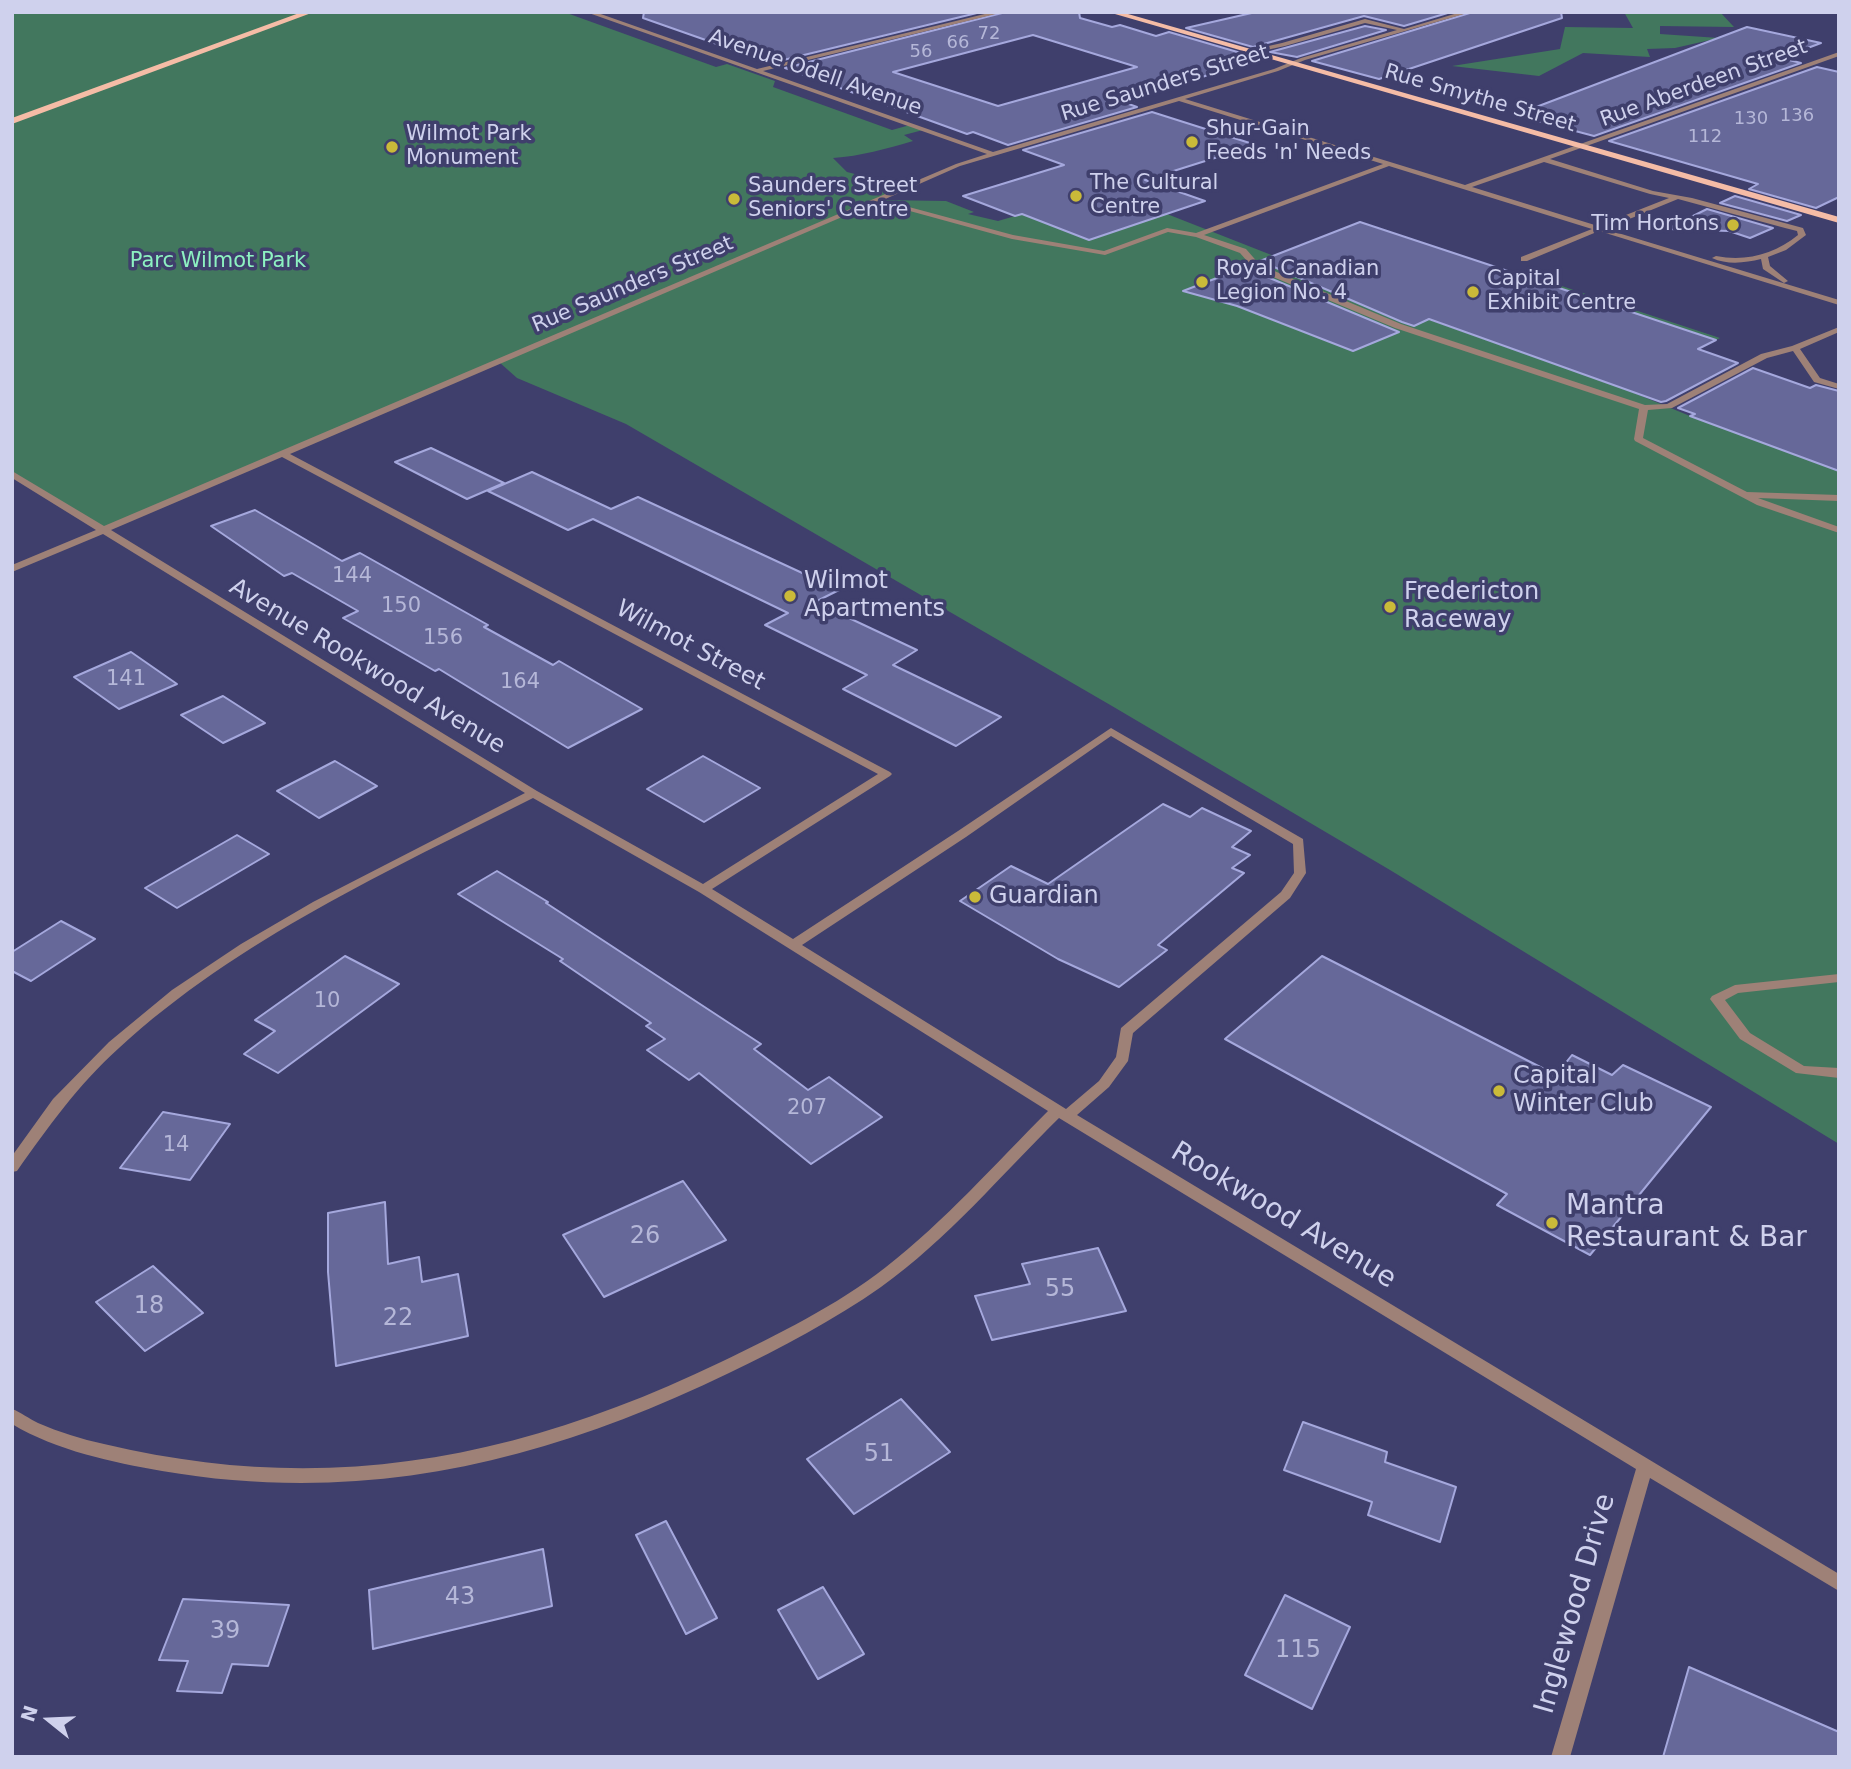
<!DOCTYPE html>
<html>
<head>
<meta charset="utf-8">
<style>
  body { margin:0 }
  #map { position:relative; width:1851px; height:1769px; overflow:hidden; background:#3f3f6c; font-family:"DejaVu Sans",sans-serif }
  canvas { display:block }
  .frame { position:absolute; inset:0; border:14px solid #cfd1ed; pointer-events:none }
  .north { position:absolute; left:14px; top:1685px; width:70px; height:70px; -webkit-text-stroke:5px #3f3f6c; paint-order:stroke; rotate:288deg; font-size:19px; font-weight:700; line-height:28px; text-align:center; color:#cfd1ed }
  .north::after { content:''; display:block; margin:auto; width:24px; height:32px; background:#cfd1ed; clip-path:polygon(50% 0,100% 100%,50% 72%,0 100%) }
</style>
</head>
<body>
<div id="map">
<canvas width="1851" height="1769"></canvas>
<div class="frame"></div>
<div class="north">N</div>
</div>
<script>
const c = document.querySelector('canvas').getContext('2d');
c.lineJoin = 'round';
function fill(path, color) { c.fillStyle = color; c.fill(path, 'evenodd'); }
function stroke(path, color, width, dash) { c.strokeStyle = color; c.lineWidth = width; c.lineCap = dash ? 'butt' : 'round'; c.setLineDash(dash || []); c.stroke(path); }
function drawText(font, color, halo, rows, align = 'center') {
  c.font = font + ' "DejaVu Sans",sans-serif'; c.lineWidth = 7; c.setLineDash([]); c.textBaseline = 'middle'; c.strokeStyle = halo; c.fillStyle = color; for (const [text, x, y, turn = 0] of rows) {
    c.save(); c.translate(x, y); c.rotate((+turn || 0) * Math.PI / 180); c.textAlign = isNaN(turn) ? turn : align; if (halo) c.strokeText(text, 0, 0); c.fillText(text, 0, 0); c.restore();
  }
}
fill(new Path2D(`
  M12,12H564L716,67L727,64L775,81L773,87L892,130L910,125L923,130L904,135L913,141C886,149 861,156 833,158L847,172L906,187L879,200L946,201L974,212L968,214L998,221L1022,214H1167L1274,256L1426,309L1416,315L1622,388L1690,416L1839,471V1144L1390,870L1112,706L626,424L517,378L499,362L103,531L12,474Z
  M1624,12H1720L1734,27L1660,26V34L1719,38L1675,48L1647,49L1650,57L1583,53L1539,76L1452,66L1560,49L1565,27L1633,28Z
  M1522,273L1720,338L1716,340L1517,275Z`), '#42775e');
const building = new Path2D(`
  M644,12H981L771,63L643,18Z
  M1006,12H1079L1080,18L1112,27L1120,25L1156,36L1169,32L1258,58L1126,103L1137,107L1008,145L973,132L967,134L785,68ZM1033,35L1137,67L998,106L893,72Z
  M1256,12H1451L1404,26L1364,16L1253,47L1186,28Z
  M1473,12H1561L1562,18L1379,79L1312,61Z
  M1365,26L1386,30L1297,57L1270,52Z
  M1747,27L1821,43L1781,58L1801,63L1594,136L1515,115Z
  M1817,67L1839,72V197L1816,208L1749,189L1758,184L1609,141Z
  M1152,112L1256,145L1145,180L1205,201L1089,240L1022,214L1015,216L963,196L1064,165L1023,150Z
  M1735,196L1801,215L1787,221L1720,203Z
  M1707,209L1773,228L1750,238L1729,231L1667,229Z
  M1360,222L1716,340L1698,349L1738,363L1666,401L1661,402L1429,319L1414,326L1402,322L1260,261Z
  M1248,266L1253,271L1399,332L1353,351L1237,306L1183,291Z
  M1753,368L1810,388L1816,385L1839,391V471L1690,416L1695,414L1678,408Z
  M431,448L504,483L467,499L395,462Z
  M532,472L611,509L638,497L839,590L815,602L917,650L893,665L1001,717L956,746L843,689L867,675L765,625L788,613L593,519L568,530L488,491Z
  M255,510L342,561L360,553L488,625L484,627L553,665L559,661L642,709L568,748L439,669L435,671L343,618L358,611L292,573L284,576L211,526Z
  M131,652L177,684L119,709L74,677Z
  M223,696L265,723L223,743L181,715Z
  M703,756L760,788L704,822L647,789Z
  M335,761L377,786L319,818L277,791Z
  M1163,804L1190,817L1202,808L1251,831L1232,847L1250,855L1232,868L1244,873L1158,945L1167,950L1119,987L1058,959L960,901L1011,866L1048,884Z
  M237,835L269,854L177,908L145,888Z
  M497,871L548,902L546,903L761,1044L754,1049L808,1090L829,1077L882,1117L811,1164L699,1073L689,1080L647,1050L665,1039L646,1026L651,1023L560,961L563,959L458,894Z
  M61,921L95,939L31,981L12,971V952Z
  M345,956L399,984L278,1073L244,1054L275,1031L255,1020Z
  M1322,956L1556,1075L1572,1055L1612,1075L1623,1065L1711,1107L1590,1255L1497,1205L1507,1194L1225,1039Z
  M163,1112L230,1124L190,1180L120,1168Z
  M683,1181L726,1240L604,1297L563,1235Z
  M385,1202L388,1264L419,1257L422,1282L458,1274L468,1336L336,1366L328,1272V1213Z
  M1098,1248L1126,1311L992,1340L975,1296L1030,1284L1022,1264Z
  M153,1266L203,1313L145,1351L96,1302Z
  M901,1399L950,1452L854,1514L807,1459Z
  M1303,1422L1387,1452L1385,1462L1456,1487L1440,1542L1368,1515L1372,1502L1284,1470Z
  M666,1521L717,1618L686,1634L636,1535Z
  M543,1549L552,1606L373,1649L369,1590Z
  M823,1587L864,1654L818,1679L778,1610Z
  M1285,1595L1350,1627L1312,1709L1245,1675Z
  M183,1599L289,1605L268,1666L232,1664L222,1693L177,1691L188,1661L159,1660Z
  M1689,1667L1839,1732V1757H1663Z`);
fill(building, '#666899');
stroke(building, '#a5a8dd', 2);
fill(new Path2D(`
  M586,12H595L757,69L993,12H1004L763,71L993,152L1274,69L1301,58L1397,30L1365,23L1285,46L1248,54L1246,51L1282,43L1365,19L1404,29L1461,12H1471L1305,60L1278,71L1185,99L1465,185L1839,52V56L1550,159L1653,191L1692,198L1803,228L1806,235L1786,250L1768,257L1770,266L1788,281L1784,283L1763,269L1761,259C1745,263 1727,265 1712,258L1716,256C1746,262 1775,254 1798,235L1797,231L1785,228L1678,199L1605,229L1839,300V305L1599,231L1527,261H1521V257L1592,229L1389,166L1204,235L1246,249L1260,265L1401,324L1645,405L1667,404L1761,354L1792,346L1839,327V332L1800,349L1820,378L1839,384V389L1814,382L1793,351L1767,358L1672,408L1648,410L1643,438L1747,492L1839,495V501L1758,498L1839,527V533L1757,505L1635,441L1634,439L1639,409L1395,328L1254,269L1240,253L1196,237L1168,232L1105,255L1012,239L877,202L290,454L890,772L892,774L890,776L712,889L793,939L958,831L1111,728L1303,839L1306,873L1290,898L1133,1033L1128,1061L1109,1087L1077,1115L1839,1574V1591L1650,1478L1570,1757H1551L1636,1469L1059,1118C1001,1175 948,1239 881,1287C834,1320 781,1348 729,1373C545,1462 366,1506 162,1471C112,1462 57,1451 12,1424V1409C21,1412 29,1419 38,1423C59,1432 81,1439 104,1444C326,1497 517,1460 721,1362C777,1335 836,1306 886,1267C945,1221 995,1164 1048,1111L699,892L533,798C390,870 238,939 119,1048C78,1085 49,1126 17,1171L12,1172V1156L53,1099L109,1042L172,990L241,944L313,902L525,793L103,534L12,572V565L96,530L12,478V471L104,526L956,164L987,154ZM1179,101L1383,164L1196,233L1167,228L1104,251L1013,235L883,200L960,166ZM1544,162L1650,194L1669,198L1598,226L1472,187ZM282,457L878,774L703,884L537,791L111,530ZM1111,736L1293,844L1294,873L1281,892L1121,1028L1116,1057L1099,1081L1066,1109L802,945L966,837Z
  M1839,974V982L1738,993L1725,1000L1750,1033L1804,1066L1839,1068V1078L1796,1073L1740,1039L1710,999L1712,996L1735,985Z`), '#9e8177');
fill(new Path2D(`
  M302,12H314L12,124V118Z
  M1108,12H1121L1839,217V223Z`), '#f5bca6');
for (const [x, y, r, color] of [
  [1192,142,7,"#caba39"],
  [392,147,7,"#caba39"],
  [1076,196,7,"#caba39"],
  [734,199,7,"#caba39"],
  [1733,225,7,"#caba39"],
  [1202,282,7,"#caba39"],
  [1473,292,7,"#caba39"],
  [790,596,7,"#caba39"],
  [1390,607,7,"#caba39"],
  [975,897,7,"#caba39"],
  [1499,1091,7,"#caba39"],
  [1552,1223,7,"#caba39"]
]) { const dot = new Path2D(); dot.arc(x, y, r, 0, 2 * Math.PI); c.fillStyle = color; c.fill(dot); stroke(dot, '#3f3f6c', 2.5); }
drawText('18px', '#b5b7d8', null, [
  ["72",989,34],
  ["66",958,43],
  ["56",921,52],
  ["136",1797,116],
  ["130",1751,119],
  ["112",1705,137]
]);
drawText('21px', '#cfd1ed', '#3f3f6c', [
  ["Avenue Odell Avenue",815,73,19],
  ["Rue Saunders Street",1165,84,-17],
  ["Rue Aberdeen Street",1704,84,-20],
  ["Rue Smythe Street",1480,99,16],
  ["Rue Saunders Street",633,285,-23]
]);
drawText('21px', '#cfd1ed', '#3f3f6c', [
  ["Shur-Gain",1206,130],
  ["Feeds 'n' Needs",1206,154],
  ["Wilmot Park",406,135],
  ["Monument",406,159],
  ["The Cultural",1090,184],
  ["Centre",1090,208],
  ["Saunders Street",748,187],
  ["Seniors' Centre",748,211],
  ["Tim Hortons",1719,225,"right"],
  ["Royal Canadian",1216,270],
  ["Legion No. 4",1216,294],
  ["Capital",1487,280],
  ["Exhibit Centre",1487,304]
], 'left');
drawText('21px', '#8df1c1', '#3f3f6c', [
  ["Parc Wilmot Park",218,262]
]);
drawText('21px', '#b5b7d8', null, [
  ["144",352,577],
  ["150",401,607],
  ["156",443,639],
  ["141",126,680],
  ["164",520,683],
  ["10",327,1002],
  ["207",807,1109],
  ["14",176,1146]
]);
drawText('24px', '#cfd1ed', '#3f3f6c', [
  ["Wilmot",804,582],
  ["Apartments",804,610],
  ["Fredericton",1404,593],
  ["Raceway",1404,621],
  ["Guardian",989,897],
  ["Capital",1513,1077],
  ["Winter Club",1513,1105]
], 'left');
drawText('24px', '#cfd1ed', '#3f3f6c', [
  ["Wilmot Street",690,646,28],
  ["Avenue Rookwood Avenue",367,667,31]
]);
drawText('24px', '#b5b7d8', null, [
  ["26",645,1237],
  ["55",1060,1290],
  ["18",149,1307],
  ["22",398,1319],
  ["51",879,1455],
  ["43",460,1598],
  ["39",225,1632],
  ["115",1298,1651]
]);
drawText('28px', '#cfd1ed', '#3f3f6c', [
  ["Mantra",1566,1207],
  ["Restaurant & Bar",1566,1239]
], 'left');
drawText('28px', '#cfd1ed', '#3f3f6c', [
  ["Rookwood Avenue",1283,1216,31],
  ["Inglewood Drive",1576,1604,-74]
]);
</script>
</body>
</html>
